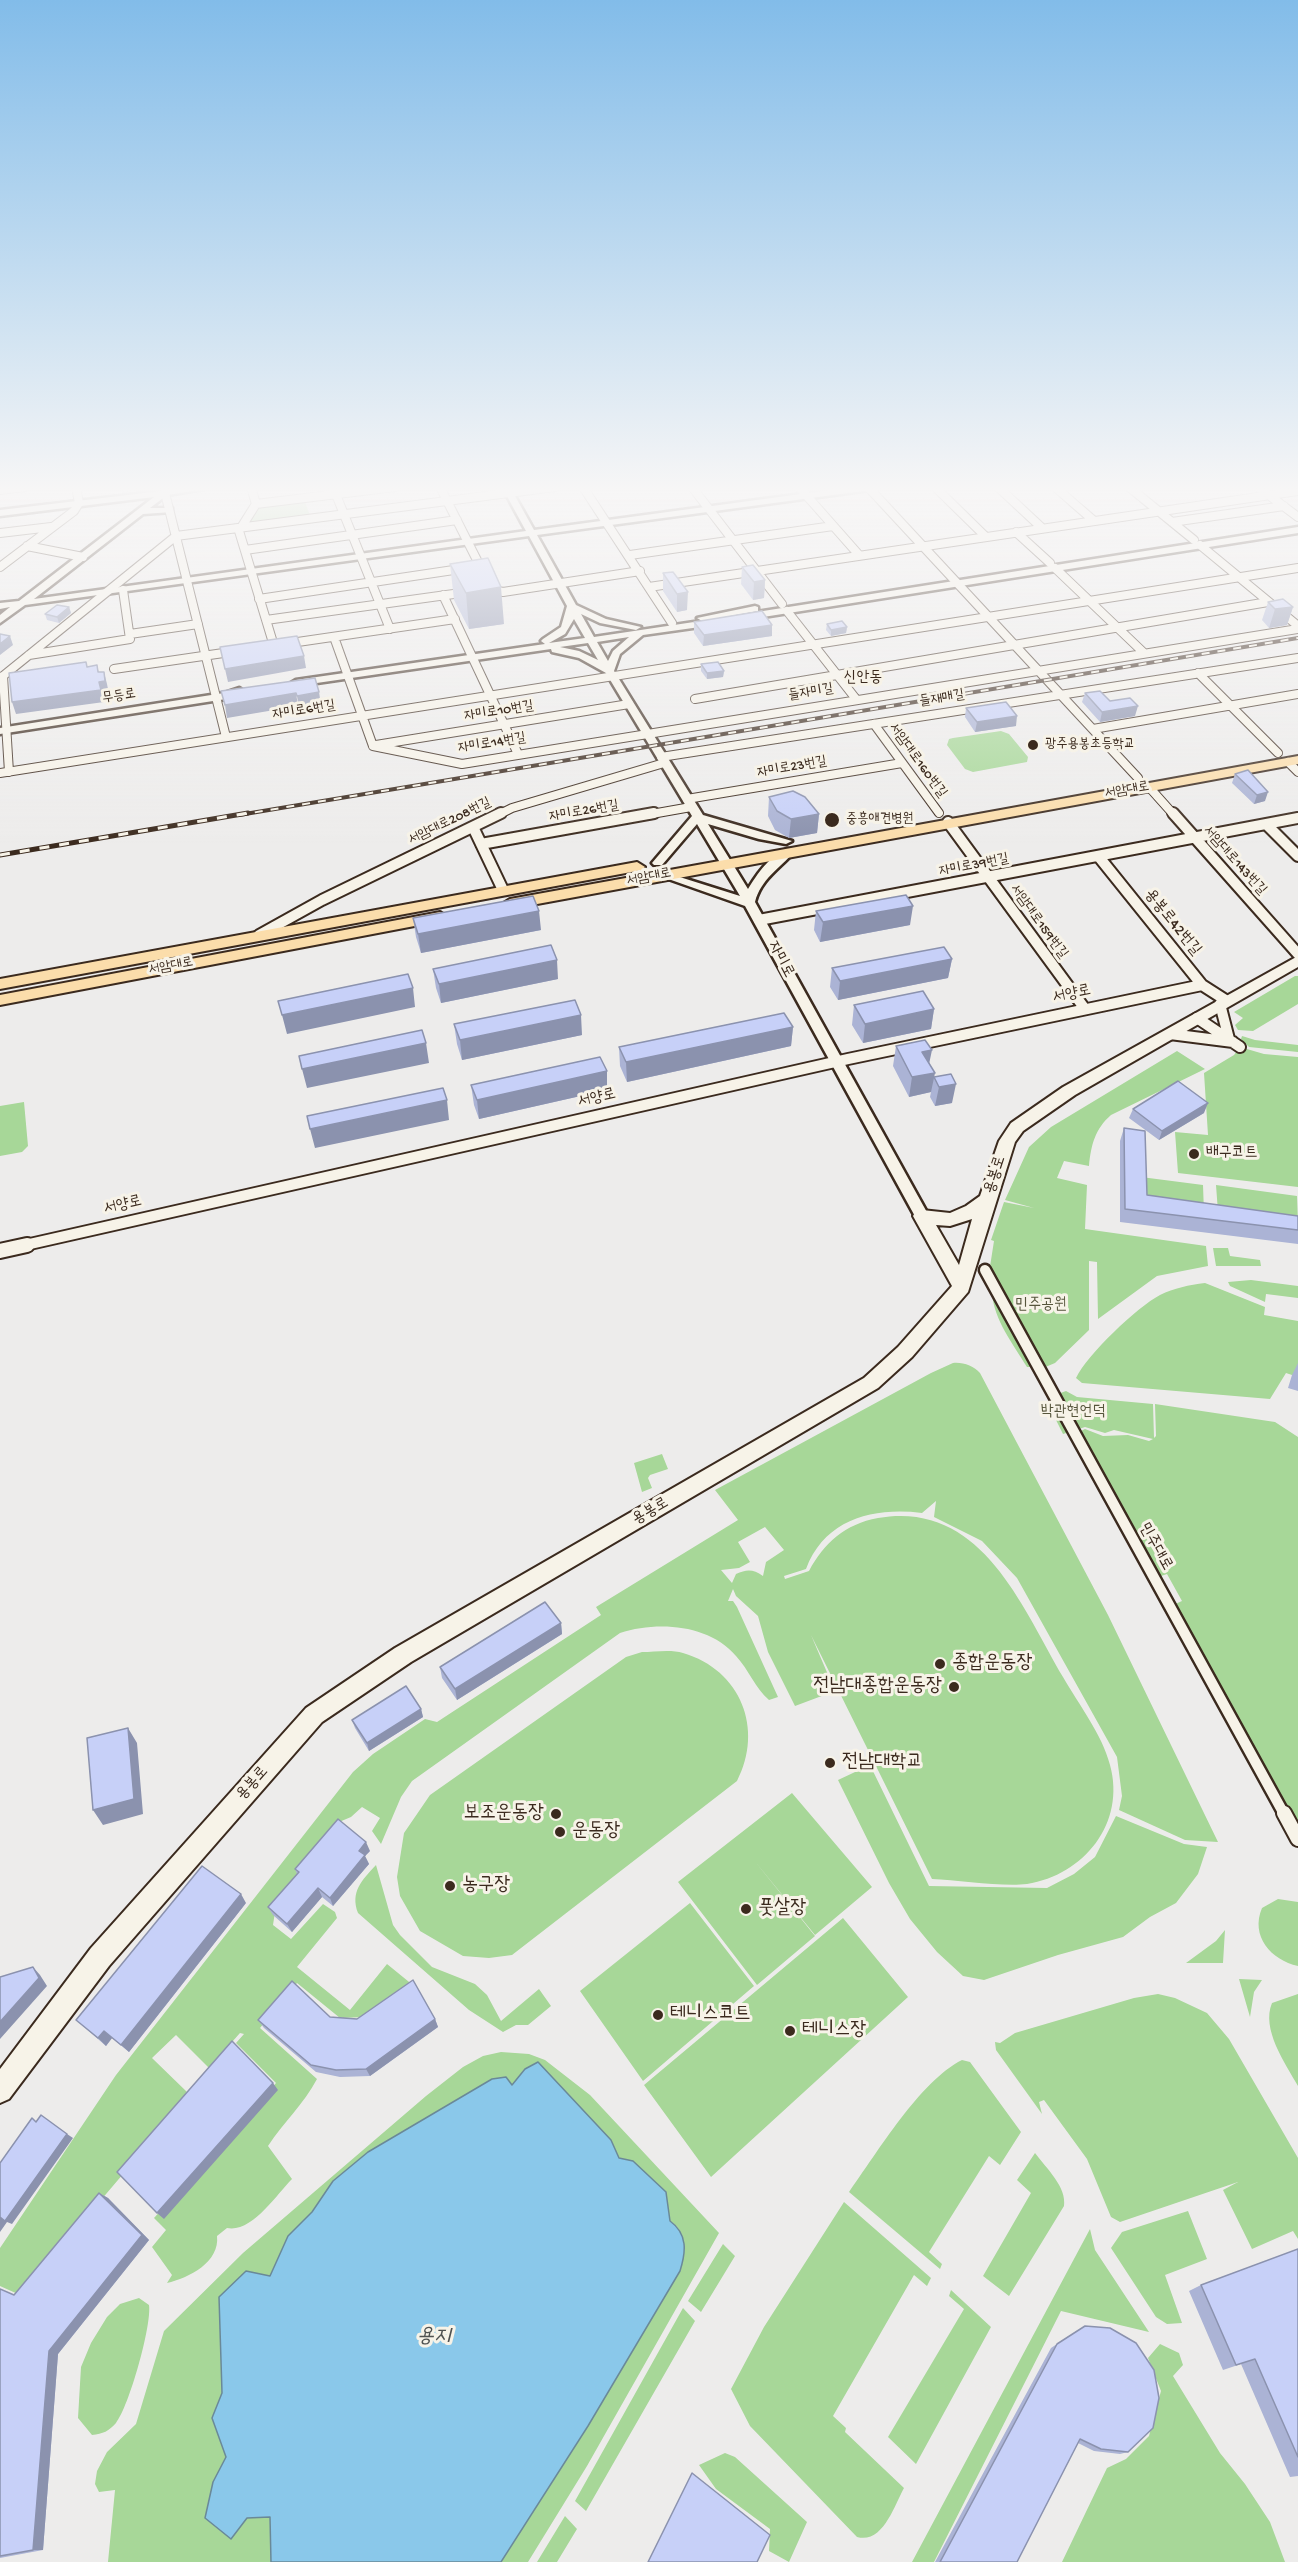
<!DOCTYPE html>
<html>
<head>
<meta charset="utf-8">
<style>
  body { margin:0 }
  canvas { display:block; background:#edeceb }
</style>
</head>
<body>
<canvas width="1298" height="2562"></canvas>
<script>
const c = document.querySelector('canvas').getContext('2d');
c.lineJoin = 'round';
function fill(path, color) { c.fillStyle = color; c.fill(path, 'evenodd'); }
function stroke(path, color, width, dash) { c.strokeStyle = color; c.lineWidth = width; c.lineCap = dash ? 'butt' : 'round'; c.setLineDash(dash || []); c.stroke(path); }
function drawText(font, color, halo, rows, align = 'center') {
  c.font = font + ' "Gochi Hand","Poor Story",sans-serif'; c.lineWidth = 6; c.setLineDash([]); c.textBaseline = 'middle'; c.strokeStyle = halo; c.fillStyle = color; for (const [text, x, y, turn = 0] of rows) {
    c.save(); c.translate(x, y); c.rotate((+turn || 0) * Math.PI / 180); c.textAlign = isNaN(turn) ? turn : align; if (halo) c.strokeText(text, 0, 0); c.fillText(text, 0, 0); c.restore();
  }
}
fill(new Path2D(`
  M304,499L311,518L247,523L259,506Z
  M1001,731L1009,734L1028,757L1027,762L973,772L965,769L947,745L949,739L953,738Z
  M1295,976H1298V1004L1253,1031L1238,1030L1235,1025L1243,1018L1234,1012Z
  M1242,1036L1255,1040L1298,1045V1052L1249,1047L1241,1039Z
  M1240,1047L1264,1054L1298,1057V1187L1178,1173L1175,1132L1208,1135L1204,1073L1234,1055Z
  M1177,1051L1205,1069L1111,1115C1095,1129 1091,1145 1089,1166L1064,1161L1057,1178L1087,1185L1085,1229L1206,1246L1208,1266L1157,1276L1098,1319L1097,1262L1089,1261V1330L1055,1363L1043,1368L989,1273L994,1241L991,1240L1004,1202L1034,1208L1005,1200L1029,1147L1051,1127Z
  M24,1102L28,1146L22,1152L0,1156V1106Z
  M1141,1177L1203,1185L1204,1213L1142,1208Z
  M1216,1185L1297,1196L1298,1223L1218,1212Z
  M1213,1248H1228L1230,1256L1260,1260L1261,1266H1216Z
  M1251,1280L1298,1286V1298L1266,1294L1265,1302L1230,1286L1228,1282Z
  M1205,1283L1265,1307L1264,1315L1298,1321V1377L1286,1373L1270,1399L1082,1383L1076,1378C1087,1355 1137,1307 1160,1295C1174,1288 1189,1285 1205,1283Z
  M992,1293L1033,1367H1027C1013,1344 994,1320 992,1293Z
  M953,1363C963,1362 974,1366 980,1373L1108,1615L1218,1842L1185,1840L1119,1810L1122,1796L1117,1757L1017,1578L982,1541L934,1517L936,1501L922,1513C873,1507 825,1519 806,1569L784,1576L785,1579L809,1571C824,1543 845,1524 878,1518C981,1500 1021,1605 1063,1677C1079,1705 1102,1734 1110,1765C1126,1823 1084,1875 1027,1884C1002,1887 959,1880 932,1879L811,1635L835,1691L795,1706L768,1652L758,1616L736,1596L733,1589L728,1601H733L737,1607L778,1697L769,1700C755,1688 749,1670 736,1656C709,1624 657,1621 620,1633L412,1781L401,1797L381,1844L372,1831L380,1818L362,1807L351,1817L339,1822L277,1899L273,1925L291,1939L323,1904L335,1912L337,1918L297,1967L350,2010L387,1964L414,1986L365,2017L340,2018L297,1983L260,2028L317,2079C304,2104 283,2123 268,2146L292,2179C276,2195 252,2233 227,2228L217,2236C220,2262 189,2278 167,2283L172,2275L152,2247L166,2230L154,2218L276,2083L236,2043L244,2034L240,2033L209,2068L176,2035L152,2058L187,2092V2099L20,2295L0,2286V2248L116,2075L353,1772L373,1754L425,1719L437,1722L601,1615L596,1607L738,1520L715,1490L931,1373ZM765,1527L784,1550L766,1562L763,1576C753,1569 747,1569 736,1574L732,1583L721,1570L739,1568L750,1562L738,1542Z
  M1066,1391L1077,1397L1153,1404L1154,1438L1156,1436L1155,1404L1275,1422L1298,1437V1830L1173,1605L1182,1601L1167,1574L1158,1577L1079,1432L1085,1429L1103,1436L1128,1435L1149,1441L1153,1439L1114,1430L1105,1433L1085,1427L1063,1434L1052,1412L1055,1395Z
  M662,1454L668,1469L650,1475L648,1478L652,1488L642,1492L634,1463Z
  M642,1652C654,1652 671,1649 683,1653C741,1670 764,1729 737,1781L512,1955L489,1958L463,1956L420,1931L400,1896L397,1877L404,1833L430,1795L626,1657Z
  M870,1765L929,1886L1047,1888L1074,1874L1095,1857L1116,1816L1184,1844L1207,1847L1198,1874L1176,1903L1150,1917L1123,1937L1058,1955L984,1980L963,1976L937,1952L910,1919L889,1883L838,1780Z
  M792,1793L872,1887L815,1935L753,1859L815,1936L757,1985L678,1882Z
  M376,1865L393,1925L400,1935L432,1967L475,1984L487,1995L501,2021L539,1989L551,2006L528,2025H516L503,2032L469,2010L358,1913C350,1892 362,1880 376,1865Z
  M1278,1899L1298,1902V1966C1271,1960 1250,1936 1262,1908Z
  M690,1903L754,1986L643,2081L580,1991Z
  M843,1918L908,1997L711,2177L644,2085Z
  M1225,1930L1223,1963H1186L1216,1941Z
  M1239,1979L1262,1980L1254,1992L1250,2017Z
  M1158,1994L1175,1998L1207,2013L1229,2039L1298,2158V2239L1293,2231L1252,2249L1223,2190L1238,2182L1120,2222L1111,2217L1087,2159L1044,2100L1039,2102L1042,2114L996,2050L995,2042L1000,2043L1015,2033L1134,1998Z
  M1298,1994V2086C1285,2063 1261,2029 1272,2003Z
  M501,2052L529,2054L545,2060L590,2095L719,2233L587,2466L528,2562H501L588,2426L680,2271C686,2253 688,2233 670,2221L666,2192L629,2162L619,2158L611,2140L525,2069L512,2085L492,2079L368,2152L333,2181L312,2212L288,2236L270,2276L219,2297L222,2393L212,2418L227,2457L213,2482L247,2518L270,2517L271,2562H108L115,2490L99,2492L95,2484L97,2471L107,2452L136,2424L164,2331L243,2253L426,2096L463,2067L483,2056Z
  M962,2060L970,2062L1021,2132L1000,2165L989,2156L929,2252L942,2264L940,2269L849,2192C877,2153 920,2081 962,2060Z
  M1035,2153C1046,2168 1067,2187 1064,2206L1009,2296L983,2276L1031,2193L1017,2180Z
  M844,2202L931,2278L927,2286L914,2275L833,2416L846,2428L845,2432L904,2488C894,2506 883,2544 857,2537L750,2426L731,2389L764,2327Z
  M1188,2211L1207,2259L1165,2275L1182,2323L1167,2324L1156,2317L1111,2248L1122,2232Z
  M1090,2229L1095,2250L1149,2332L1061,2311L934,2562H912Z
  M723,2244L735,2256L701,2312L688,2301Z
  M951,2290L991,2327L916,2464L888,2437L964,2309L949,2296Z
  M139,2298L149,2305C152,2325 129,2407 116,2423C109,2431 103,2434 92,2435L78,2418L81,2367L91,2343L107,2317L120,2304Z
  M683,2308L695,2321L586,2511L575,2501Z
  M1160,2344L1179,2353L1183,2365L1173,2376L1220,2453L1245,2484L1270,2522L1285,2562H1062L1107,2468L1126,2459L1149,2436L1161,2391L1148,2358Z
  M725,2453L735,2457L807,2522L789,2562L769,2551L770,2529L716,2489L699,2465Z
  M565,2516L577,2529L557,2562H537Z`), '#a7d798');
const water = new Path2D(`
  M538,2062L611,2140L619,2158L633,2161L666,2192L670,2221C688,2234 686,2252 680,2271L588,2426L501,2562H271L270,2517L247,2518L231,2539L205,2518L213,2482L226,2457L212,2418L222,2393L219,2297L246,2271L270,2276L288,2236L312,2212L333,2181L368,2152L492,2079L506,2077L512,2085L525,2069Z`);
fill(water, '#8ac8ea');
stroke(water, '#6a8998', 1.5);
const pedestrianFar1 = new Path2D(`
  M985,1270L1284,1814`);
const pedestrian = new Path2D(`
  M1284,1813L1298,1839`);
const minorFar2 = new Path2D(`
  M251,487L256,504
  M333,487L390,629
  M440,487L484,574
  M583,487L672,623
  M692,487L782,604
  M799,487L859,555
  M868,487L1138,778
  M935,487L985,536
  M998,487L1042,528
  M1055,487L1093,520
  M1129,487L1194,540
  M1258,487L1298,517
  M0,490L25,487
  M165,493L226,737
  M256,504L239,531L274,646
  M256,504L395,487
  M1172,522L1284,506
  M1016,532L1050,563
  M0,533L51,527
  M1200,545L1298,626
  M27,546L83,557
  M245,550L457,520
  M630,555L833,526
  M0,567L74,511L79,503L76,487
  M1055,568L1144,653
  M649,587L1298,491
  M488,589L503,592L640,571
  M443,595L518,754
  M259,599L467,568
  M787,611L856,699
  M266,620L468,592
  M130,634L198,624
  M334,637L373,746
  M284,644L455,619
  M29,655L130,639L123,590
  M114,669L237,651
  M1198,673L1278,753
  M3,676L176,536L555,487
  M3,676L9,772
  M695,699L1268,602
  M874,724L939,813
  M1093,729L1298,694
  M376,745L629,704
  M373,746L462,764L1298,629
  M661,757L1298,658
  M1288,762L1298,772
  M0,773L1298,568
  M1149,787L1174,815
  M687,799L902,763
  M498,815L512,808L664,763
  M646,815L691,807`);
const minorFar1 = new Path2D(`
  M1173,813L1298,954
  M948,822L1085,1009
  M1266,824L1298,856
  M473,827L503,890
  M481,844L654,813
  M1099,857L1202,985L1227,1001
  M759,920L1298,818
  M259,935L322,900L501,813
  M1220,1004L1229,1039
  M1197,1018L1240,1047
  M1170,1034L1233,1042
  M21,1246L848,1059L1202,985`);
const minor = new Path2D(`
  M0,1251L27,1245`);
const tertiary = new Path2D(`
  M167,487H176L175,489L217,487L167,495L150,508H172V512L143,514L34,599L526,531L502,487H510L534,530L853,487H874L870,490L537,535L576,605L606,619L641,627L636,630L600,623L581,614L594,637L714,619L719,622L714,625L643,635L620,654L614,671L703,815L792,841L786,844L759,839L708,824L748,889C757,874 771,854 788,849L794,852C779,869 761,879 755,902L929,1216L927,1220H917L745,906L657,875L659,873H667L740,896L697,824L662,865H654L652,863L692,816L606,673L579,658L552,652L551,649L296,686L291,683L296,680L545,644L541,641L543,639L561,627L567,606L529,536L25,605L0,623V615L10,607L0,609V603L19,601L154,497L0,516V510L162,491ZM574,619L585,638L549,643L565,634ZM629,637L613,651L608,661L597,642ZM588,643L598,660L579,651L560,647Z
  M1298,527V533L744,620L739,617L744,614Z
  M755,606L758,607V611L702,621L697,618Z
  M239,688L244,691L243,693L226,699L0,734V728L224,693Z`);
const secondary = new Path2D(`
  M1298,956V967L1075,1095L1023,1131L1015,1142L968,1292L912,1357L878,1388L411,1662L322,1722L109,1966L9,2099L0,2103V2069L91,1948L306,1708L395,1648L864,1378L898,1347L952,1286L913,1216L916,1211L922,1210L950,1213L966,1206L980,1196L999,1141L1011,1123L1063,1087ZM972,1219L959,1265L936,1225L950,1226Z`);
const primary = new Path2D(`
  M1298,756V764L510,909L502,904L510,899Z
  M637,862L645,867L642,870L0,989V979Z
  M440,912L448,917L446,920L0,1005V995Z`);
stroke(pedestrianFar1, '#3b2a1e', 15);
stroke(pedestrian, '#3b2a1e', 18);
stroke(minorFar2, '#3b2a1e', 10);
stroke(minorFar1, '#3b2a1e', 14);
stroke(minor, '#3b2a1e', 18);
stroke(tertiary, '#3b2a1e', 5);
stroke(secondary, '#3b2a1e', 4);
stroke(primary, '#3b2a1e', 4);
stroke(pedestrianFar1, '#f7f3e8', 10);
stroke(pedestrian, '#f7f3e8', 14);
stroke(minorFar2, '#f7f3e8', 8);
stroke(minorFar1, '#f7f3e8', 10);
stroke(minor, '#f7f3e8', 14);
fill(tertiary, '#f7f3e8');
fill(secondary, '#f7f3e8');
fill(primary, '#fbddab');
const railFar1 = new Path2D(`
  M239,815L1298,638`);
const rail = new Path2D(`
  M0,855L248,813`);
stroke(railFar1, '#3b2a1e', 4);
stroke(rail, '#3b2a1e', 5);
stroke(railFar1, '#f7f3e8', 2, [8]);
stroke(rail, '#f7f3e8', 3, [10]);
fill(new Path2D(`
  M450,564L504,624L469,629L454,600Z
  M742,567L765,580L764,598L753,600L741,584Z
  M673,572L687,610L677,612L663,591V573Z
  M1268,602L1293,607L1287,625L1269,628L1262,620Z
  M69,607L71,613L59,623L47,620L45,614Z
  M694,622L772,625V636L703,646L694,633Z
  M827,624L847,627L846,633L831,636L826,630Z
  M701,664L724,671L723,677L707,679L701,671Z
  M1085,693L1135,716L1100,722L1082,702Z
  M966,708L1016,726L975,732L965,717Z
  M1235,774L1265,801L1254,804L1232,783Z
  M769,797L819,814L817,833L789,838L775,830L768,816Z
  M816,911L910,925L820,942L814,930Z
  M413,918L541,930L421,953L416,937Z
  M952,959L948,978L838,1000L830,987L832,968Z
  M433,969L558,979L441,1003L436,988Z
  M854,1005L934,1009L931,1029L863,1043L852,1025Z
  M454,1024L582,1035L462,1060L457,1044Z
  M793,1027L791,1046L627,1082L620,1066L619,1047Z
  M896,1046L929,1064L934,1077L952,1103L935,1106L930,1097L931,1092L909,1097L893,1066Z
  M607,1071V1090L479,1119L474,1105L471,1085Z
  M1133,1109L1204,1113L1159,1140L1129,1118Z
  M1124,1128L1147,1195L1298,1216V1244L1120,1222V1141Z
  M1298,1363V1391L1288,1388L1292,1375Z
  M561,1623L562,1634L457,1700L442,1678L440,1667Z
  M421,1709L423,1717L369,1751L355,1728L352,1720Z
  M370,1851L365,1856L369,1864L333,1906L322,1897L292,1932L273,1915L268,1907L297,1874L295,1869Z
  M246,1903L129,2052L112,2038L106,2046L76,2020Z
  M330,2017L357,2019H435L438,2027L370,2076L340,2077L316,2072L264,2028L258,2020Z
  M99,2193L108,2198L149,2240L58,2354L43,2550L0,2558V2289L14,2295Z
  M1298,2249V2476L1290,2477L1241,2364L1223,2370L1189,2291L1201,2285Z
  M1078,2330L1128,2452L1120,2454L1094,2451L1078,2443L1017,2562H935L1051,2348Z`), '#abb3d5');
fill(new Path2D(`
  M121,487H145L143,488L123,493Z
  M765,580L764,598L753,600L754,582Z
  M501,587L504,624L469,629L466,593Z
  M688,592L687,610L677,612V594Z
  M69,607L71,613L59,623L57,617Z
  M1293,607L1287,625L1269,628L1275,609Z
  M772,625V636L703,646L704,635Z
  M847,627L846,633L831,636V630Z
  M10,636L13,645L0,655V644Z
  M304,656L306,668L228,682L225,669Z
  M97,665L100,678L104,672L107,684L109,694L103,695L104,702L16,714L12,702Z
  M724,671L723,677L707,679V673Z
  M319,692L321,705L299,708L297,696Z
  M296,693L298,706L227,718L225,705Z
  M1138,706L1135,716L1100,722L1102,712Z
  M1017,716L1016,726L975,732L977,722Z
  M1268,792L1265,801L1254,804L1257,795Z
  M819,814L817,833L789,838L791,819Z
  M913,906L910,925L820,942L823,922Z
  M539,911L541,930L421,953L418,934Z
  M952,959L948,978L838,1000L840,981Z
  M557,960L558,979L441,1003L439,984Z
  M413,988L415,1007L287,1034L282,1015Z
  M934,1009L931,1029L863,1043L865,1024Z
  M581,1015L582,1035L462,1060L460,1040Z
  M793,1027L791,1046L627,1082L626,1062Z
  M426,1043L429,1063L307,1088L302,1069Z
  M932,1050L928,1069L922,1052Z
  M607,1071V1090L479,1119L477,1100Z
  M935,1073L931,1092L909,1097L912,1077Z
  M956,1084L952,1103L935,1106L939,1087Z
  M447,1100L449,1120L315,1148L310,1129Z
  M1208,1103L1204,1113L1159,1140L1162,1131Z
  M561,1623L562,1634L457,1700L455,1689Z
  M421,1709L423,1717L369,1751L367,1743Z
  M128,1728L137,1743L143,1814L103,1825L93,1810Z
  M366,1842L370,1851L365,1856L369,1864L333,1906L330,1898L359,1851Z
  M318,1888L322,1897L292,1932L287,1924Z
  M241,1894L246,1903L129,2052L121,2045Z
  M33,1967L40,1975L47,1986L0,2039V2022Z
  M435,2019L438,2027L370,2076L366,2069Z
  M104,2031L112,2038L106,2046L98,2038Z
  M273,2083L278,2090L164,2219L157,2213Z
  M67,2134L73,2138L12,2224L7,2222L0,2232V2218Z
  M99,2193L108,2198L149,2240L58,2354L43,2550H33L49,2351Z`), '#8b92ae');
const building = new Path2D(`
  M488,558L501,587L466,593L450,564Z
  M753,565L765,580L754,582L742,567Z
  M673,572L688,592L677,594L663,573Z
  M1283,599L1293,607L1275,609L1268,602Z
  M57,605L69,607L57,617L45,614Z
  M762,611L772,625L704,635L694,622Z
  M842,621L847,627L831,630L827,624Z
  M0,634L10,636L0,644Z
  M297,636L304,656L225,669L220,647Z
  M86,662L87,667L97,665L98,672H104L105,681L99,682L101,690L12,702L9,673Z
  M718,662L724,671L707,673L701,664Z
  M315,678L319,692L297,696L296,693L225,705L221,691Z
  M1100,691L1110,701L1130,698L1138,706L1102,712L1085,693Z
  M1006,702L1017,716L977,722L966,708Z
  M1248,770L1268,792L1257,795L1235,774Z
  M793,791L805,797L819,814L791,819L777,811L769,797Z
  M906,895L913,906L823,922L816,911Z
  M533,896L539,911L418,934L413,918Z
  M551,945L557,960L439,984L433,969Z
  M944,947L952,959L840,981L832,968Z
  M408,974L413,988L282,1015L278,1001Z
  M923,991L934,1009L865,1024L854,1005Z
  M575,1000L581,1015L460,1040L454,1024Z
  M784,1013L793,1027L626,1062L619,1047Z
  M422,1030L426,1043L302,1069L299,1056Z
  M925,1040L932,1050L922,1052L935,1073L912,1077L896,1046Z
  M600,1057L607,1071L477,1100L471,1085Z
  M951,1074L956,1084L939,1087L934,1077Z
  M1178,1081L1208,1103L1162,1131L1133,1109Z
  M443,1088L447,1100L310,1129L307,1116Z
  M1124,1128L1145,1131L1147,1195L1298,1216V1230L1125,1209Z
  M545,1602L561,1623L455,1689L440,1667Z
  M406,1686L421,1709L367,1743L352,1720Z
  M128,1728L134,1799L93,1810L87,1738Z
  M338,1819L366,1842L359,1851L365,1855L330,1898L318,1888L287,1924L268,1907L299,1872L295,1869Z
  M202,1866L241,1894L121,2045L104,2031L98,2038L76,2020Z
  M33,1967L39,1978L0,2022V1977Z
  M413,1980L435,2019L366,2069L336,2070L311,2065L258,2020L292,1981L330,2017L357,2019Z
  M232,2041L273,2083L157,2213L117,2172Z
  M41,2115L67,2134L5,2221L0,2217V2218V2163L32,2118L36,2122Z
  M99,2193L142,2235L49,2351L33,2550L0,2556V2289L14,2295Z
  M1298,2249V2457L1255,2359L1236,2365L1201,2285Z
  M1085,2326L1110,2328L1136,2343L1154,2370L1159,2398L1153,2428L1128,2452L1101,2449L1080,2439L1017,2562H940L1057,2344Z
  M692,2473L770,2535L757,2562H648Z`);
fill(building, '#c7d0f8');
stroke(building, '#8b92ae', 1.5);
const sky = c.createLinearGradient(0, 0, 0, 845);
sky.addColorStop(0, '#82bce9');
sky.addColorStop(0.58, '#f7f6f6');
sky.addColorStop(1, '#f7f6f600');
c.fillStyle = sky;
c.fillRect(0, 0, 1298, 845);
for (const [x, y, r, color] of [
  [1033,745,6,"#3b2a1e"],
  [832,820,8,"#3b2a1e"],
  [1194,1154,6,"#3b2a1e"],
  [940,1664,6,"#3b2a1e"],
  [954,1687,6,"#3b2a1e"],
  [830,1763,6,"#3b2a1e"],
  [556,1814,6,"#3b2a1e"],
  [560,1832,6,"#3b2a1e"],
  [450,1886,6,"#3b2a1e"],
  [746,1909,6,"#3b2a1e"],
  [658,2015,6,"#3b2a1e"],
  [790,2031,6,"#3b2a1e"]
]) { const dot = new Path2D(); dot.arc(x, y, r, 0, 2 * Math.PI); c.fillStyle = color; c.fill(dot); stroke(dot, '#f7f3e8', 2); }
drawText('14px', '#3b2a1e', '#f7f3e8', [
  ["들자미길",811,693,-9],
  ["무등로",119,697,-9],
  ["들재매길",942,699,-9],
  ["자미로6번길",304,711,-9],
  ["자미로10번길",499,712,-9],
  ["자미로14번길",492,744,-9],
  ["서암대로160번길",917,761,54],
  ["자미로23번길",792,768,-10],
  ["서암대로",1127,791,-10],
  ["자미로26번길",584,812,-10],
  ["서암대로208번길",450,822,-26],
  ["서암대로143번길",1234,861,48],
  ["자미로39번길",974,866,-11],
  ["서암대로",649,878,-11],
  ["서암대로159번길",1038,922,54],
  ["서암대로",171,967,-11]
]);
drawText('14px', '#3b2a1e', '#f7f3e8', [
  ["광주용봉초등학교",1045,745],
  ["중흥애견병원",846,820]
], 'left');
drawText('16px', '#3b2a1e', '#f7f3e8', [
  ["신안동",863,679]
]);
drawText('16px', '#3b2a1e', '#f7f3e8', [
  ["용봉로42번길",1172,923,51],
  ["자미로",780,960,62],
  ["서양로",1072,995,-12],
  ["서양로",597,1099,-13],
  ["용봉로",996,1175,-72],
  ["서양로",123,1206,-13],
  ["용봉로",651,1512,-30],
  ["민주대로",1155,1547,61],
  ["용봉로",253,1784,-48]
]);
drawText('16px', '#3b2a1e', '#f7f3e8', [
  ["배구코트",1206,1154]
], 'left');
drawText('16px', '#56553c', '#f7f3e8', [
  ["민주공원",1041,1306],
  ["박관현언덕",1073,1413]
]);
drawText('20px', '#3b2a1e', '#f7f3e8', [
  ["종합운동장",952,1664],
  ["전남대종합운동장",942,1687,"right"],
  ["전남대학교",842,1763],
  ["보조운동장",544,1814,"right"],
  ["운동장",572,1832],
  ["농구장",462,1886],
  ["풋살장",758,1909],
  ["테니스코트",670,2015],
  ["테니스장",802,2031]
], 'left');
drawText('italic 21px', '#4f5251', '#f7f3e8', [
  ["용지",434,2338]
]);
</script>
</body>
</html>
